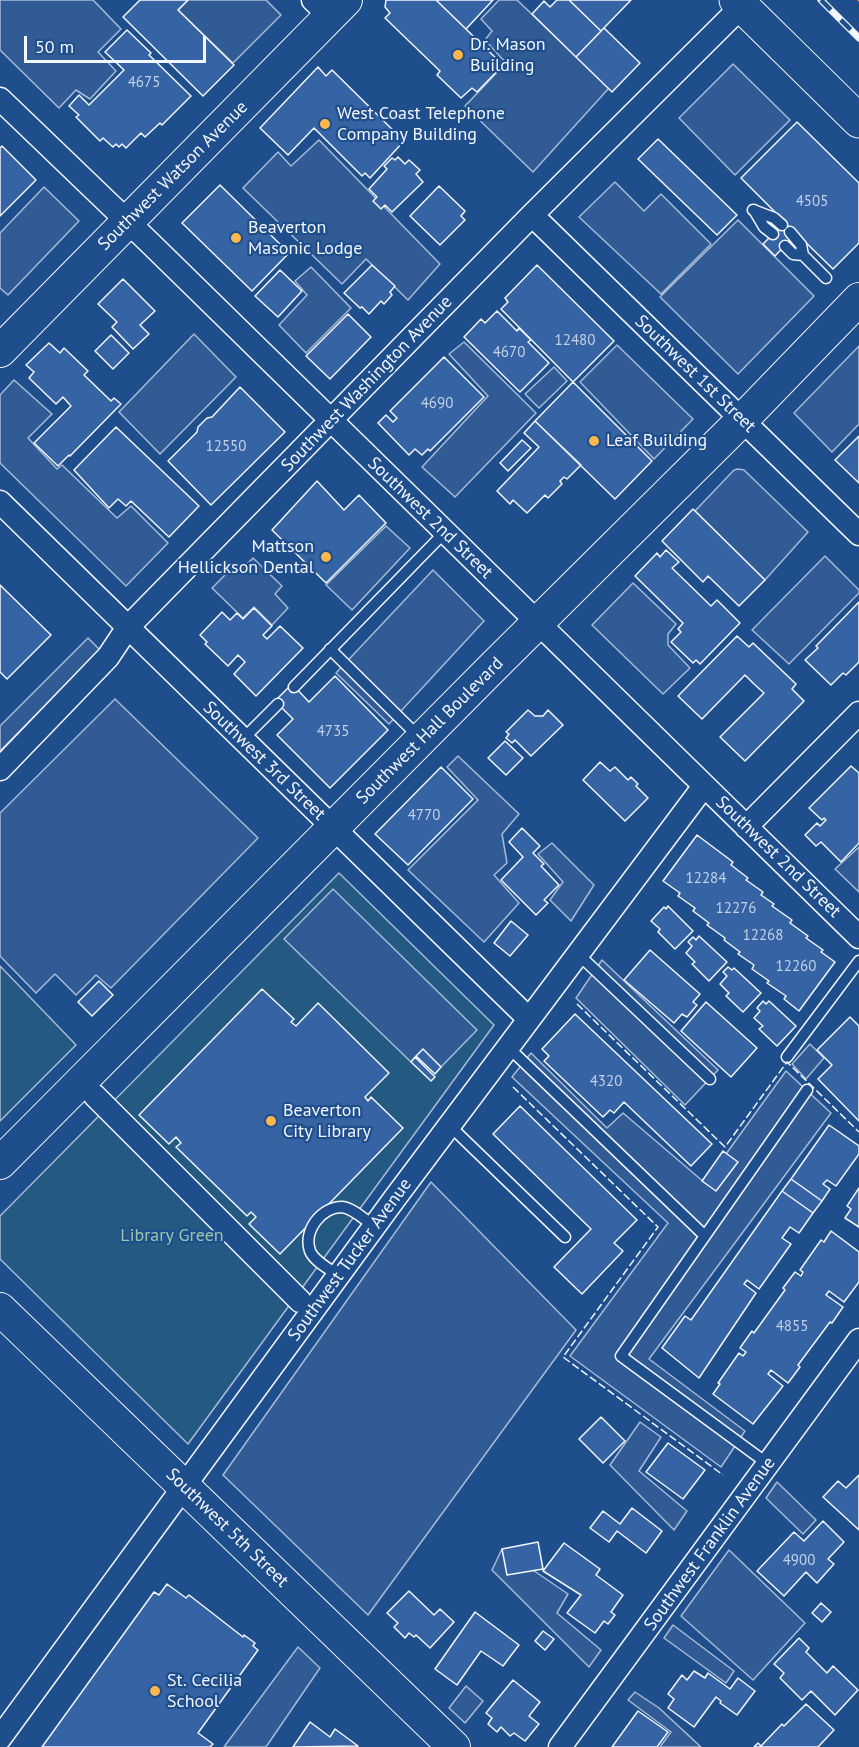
<!DOCTYPE html>
<html>
<head>
<meta charset="utf-8">
<style>
  body { margin:0 }
  #map { position:relative; width:859px; height:1747px; overflow:hidden; background:#1f4e8c; font-family:"PT Sans",sans-serif }
  canvas { display:block }
  .scale { position:absolute; left:24px; top:36px; width:182px; height:27px; box-sizing:border-box; border:3px solid #f2f6ff; border-top:0; padding-left:8px; font-size:18px; line-height:21px; white-space:nowrap; color:#f2f6ff; -webkit-text-stroke:4px #1f4e8c; paint-order:stroke }
</style>
</head>
<body>
<div id="map">
<canvas width="859" height="1747"></canvas>
<div class="scale">50 m</div>
</div>
<script>
const c = document.querySelector('canvas').getContext('2d');
c.lineJoin = 'round';
function fill(path, color) { c.fillStyle = color; c.fill(path, 'evenodd'); }
function stroke(path, color, width, dash) { c.strokeStyle = color; c.lineWidth = width; c.lineCap = dash ? 'butt' : 'round'; c.setLineDash(dash || []); c.stroke(path); }
function drawText(font, color, halo, rows, align = 'center') {
  c.font = font + ' "PT Sans",sans-serif'; c.lineWidth = 4.5; c.setLineDash([]); c.textBaseline = 'middle'; c.strokeStyle = halo; c.fillStyle = color; for (const [text, x, y, turn = 0] of rows) {
    c.save(); c.translate(x, y); c.rotate((+turn || 0) * Math.PI / 180); c.textAlign = isNaN(turn) ? turn : align; if (halo) c.strokeText(text, 0, 0); c.fillText(text, 0, 0); c.restore();
  }
}
const green = new Path2D(`
  M339,873L494,1025L188,1444L0,1259V1216Z
  M0,966L76,1045L0,1121Z`);
fill(green, '#245a82');
stroke(green, '#a8bbd7', 1.5);
const parking = new Path2D(`
  M0,0H93L121,29L98,52L116,71L90,99L76,90L59,108L0,50Z
  M188,0H266L281,15L233,63L178,10Z
  M499,0H517L609,88L533,172L465,106L506,63L485,40L492,31L481,19Z
  M733,64L790,120L735,175L679,118Z
  M319,140L440,264L408,300L366,259L342,284L243,188L278,152L291,166Z
  M615,182L644,211L661,194L711,244L661,294L579,217Z
  M44,187L79,221L8,295L0,288V233Z
  M738,220L814,296L738,374L660,297Z
  M311,267L351,308L306,353L279,325L307,295L295,281Z
  M194,334L236,377L160,454L119,412Z
  M464,342L536,413L455,497L422,467L488,396L449,354Z
  M617,345L693,419L654,459L580,382Z
  M859,346V424L832,452L794,413Z
  M554,367L567,381L539,408L525,394Z
  M14,380L52,414L28,438L57,469L62,465L117,518L131,506L168,543L126,586L0,463V395Z
  M738,469L744,470L808,532L765,580L695,511L734,470Z
  M386,526L410,548L352,610L326,585Z
  M825,556L859,590V593L789,664L752,630Z
  M253,558L282,586L275,594L288,608L272,625L254,607L243,618L212,588L230,570L234,573H238Z
  M433,570L484,621L389,724L336,673Z
  M633,583L676,624L668,634V645L690,668L663,694L592,625Z
  M88,638L100,650L0,751V726Z
  M115,699L258,838L111,988L96,975L76,995L55,974L36,993L0,956V813Z
  M458,756L519,814L502,834L507,863L494,875L519,903L484,942L408,870L478,800L447,767Z
  M552,843L594,885L571,921L550,900L563,882L538,854Z
  M859,847V892L835,869Z
  M333,889L477,1030L441,1067L423,1050L411,1062L284,939Z
  M602,960L718,1070L685,1105L576,998Z
  M810,1044L824,1058L806,1079L792,1064Z
  M531,1053L607,1128L623,1113L705,1183L786,1071L831,1113L649,1359L745,1431L721,1467L570,1356L668,1223L512,1077Z
  M431,1182L576,1330L368,1615L223,1475Z
  M640,1422L661,1437L639,1471L687,1511L674,1530L610,1465Z
  M777,1482L816,1520L803,1534L766,1498Z
  M502,1549L568,1594L557,1613L601,1650L589,1667L492,1570Z
  M729,1550L805,1623L753,1680L681,1616Z
  M673,1625L734,1671L726,1683L664,1638Z
  M298,1647L320,1668L266,1747H224Z
  M466,1686L483,1701L465,1723L449,1708Z
  M635,1692L659,1708L701,1747H660L671,1732L628,1700Z`);
fill(parking, '#305b95');
stroke(parking, '#a8bbd7', 1.5);
const building = new Path2D(`
  M140,0H188L178,10L234,65L203,96L123,17Z
  M386,0H436L503,65L477,92L472,88L461,98L437,75L440,71L385,18L390,13L385,7Z
  M436,0H493L466,29Z
  M557,0H569L601,31L576,57L532,14L544,1L550,7Z
  M569,0H631L601,31Z
  M604,28L640,63L612,92L576,57Z
  M127,30L151,53L149,55L191,96L162,125L160,123L145,137L141,133L126,148L122,144L119,147L116,144L113,147L103,138L100,141L76,117L79,115L69,106L79,95L89,105L124,70L105,52Z
  M318,67L326,76L332,70L404,141L370,178L365,173L362,176L314,128L288,155L260,128Z
  M797,122L859,183V243L833,269L792,229V238L775,256L763,244L785,222L741,178Z
  M658,139L737,215L717,235L638,159Z
  M2,146L36,180L0,216V148Z
  M398,157L405,164L409,160L420,170L416,174L423,182L392,212L385,205L381,209L373,201L377,197L369,189L387,169L384,166L392,158L395,160Z
  M220,185L289,253L252,291L182,223Z
  M439,186L465,211L461,216L465,220L440,245L410,216Z
  M372,265L395,286L390,292L392,295L384,304L381,301L369,314L362,307L360,308L344,293Z
  M537,265L614,341L573,382L501,309L508,302L505,298Z
  M280,270L302,291L278,317L255,296Z
  M123,279L155,311L140,325L149,334L133,349L112,327L117,322L98,304Z
  M497,311L517,331L519,328L531,340L528,342L549,363L520,392L464,337L481,319L485,323Z
  M348,314L371,337L330,379L306,356Z
  M111,335L129,353L113,369L95,351Z
  M49,343L60,353L64,348L88,371L84,375L111,401L114,398L121,404L70,456L69,455L58,466L34,443L71,406L63,397L56,404L29,378L34,372L26,365Z
  M444,357L484,397L430,451L428,449L422,455L415,449L409,455L378,423L386,415L393,422L397,418L390,411Z
  M573,382L652,461L615,499L535,421Z
  M240,387L285,432L211,505L168,461L197,432L198,427L207,418L212,417Z
  M535,421L581,465L567,479L564,477L560,481L562,484L548,498L545,495L527,513L513,500L510,504L497,491L539,447L524,433Z
  M116,427L199,506L169,537L131,501L126,506L118,499L109,508L74,470Z
  M859,436V483L835,460Z
  M522,440L531,448L508,471L500,463Z
  M317,481L344,510L359,495L386,523L326,583L272,530Z
  M693,509L765,580L739,606L708,576L703,582L662,541Z
  M666,550L679,562L672,568L711,606L717,600L740,623L700,664L696,660L693,663L671,642L681,632L678,629L683,623L635,576L657,553L660,557Z
  M0,585L51,635L7,679L0,672Z
  M859,602V662L846,675L843,673L831,685L805,660L818,648L816,646Z
  M254,608L272,626L263,635L267,639L280,626L303,648L256,696L234,674L245,662L238,655L228,666L205,644L207,642L200,635L222,612L230,620L237,613L243,619Z
  M737,636L749,647L753,643L796,684L792,689L804,701L745,761L720,737L764,693L754,684L745,675L702,719L678,696Z
  M335,676L388,730L330,788L277,735L293,719L275,701L292,684L309,702Z
  M528,710L535,716H543L548,710L563,725L531,756L515,740L512,743L506,738L509,734L506,732Z
  M505,741L523,758L506,775L488,758Z
  M600,762L610,771L615,767L628,780L631,777L638,784L636,786L648,798L625,821L583,780Z
  M851,766L859,773V843L841,862L821,842L816,846L805,835L817,823L820,826L826,820L824,818L822,820L809,808Z
  M441,767L473,799L408,865L375,834Z
  M522,828L540,846L533,853L544,864L541,866L559,885L544,900L548,903L536,915L501,880L523,857L509,842Z
  M697,835L733,862L731,865L748,878L746,880L763,892L761,895L774,904L772,906L792,920L790,923L808,936L806,938L823,950L821,952L835,962L799,1011L784,999L786,996L767,983L769,981L752,969L754,965L738,954L740,952L724,940L725,938L707,925L709,923L693,911L695,908L678,896L680,893L663,881Z
  M668,906L693,931L675,949L658,932L660,929L651,921L664,907L666,909Z
  M511,921L528,935L510,956L494,943Z
  M699,936L727,962L709,981L692,964L695,962L686,953L692,946L688,942L693,937L696,940Z
  M650,950L700,994L693,1002L697,1005L687,1017L682,1014L674,1023L624,980Z
  M728,967L732,970L734,968L761,993L743,1012L726,996L729,993L720,984L727,976L723,972Z
  M99,981L113,995L92,1016L78,1002Z
  M262,989L294,1019L291,1022L296,1026L318,1003L389,1073L365,1097L368,1101L371,1097L403,1128L280,1254L249,1224L256,1217L251,1212L247,1216L176,1147L181,1143L176,1137L169,1144L139,1115Z
  M763,1001L766,1004L769,1001L796,1026L777,1046L759,1029L763,1026L754,1018L760,1011L757,1008Z
  M706,1002L757,1048L731,1077L681,1031Z
  M575,1014L712,1144L691,1166L624,1102L614,1113L610,1110L603,1117L544,1061L549,1056L542,1049Z
  M850,1017L859,1026V1121L818,1079L832,1065L817,1050Z
  M423,1049L441,1067L435,1074L416,1056Z
  M415,1057L435,1077L431,1081L411,1062Z
  M520,1106L637,1220L614,1243L623,1251L582,1294L554,1267L591,1229L493,1134Z
  M829,1125L859,1146V1154L836,1186L827,1180L823,1184L830,1189L822,1201L791,1179Z
  M723,1151L738,1162L716,1191L702,1181Z
  M791,1179L822,1201L813,1213L782,1191Z
  M859,1188V1227L845,1218L851,1209L847,1206Z
  M782,1191L813,1213L799,1233L790,1227L782,1238L791,1244L759,1289L747,1280L744,1284L756,1293L699,1378L662,1348L685,1316L691,1320Z
  M831,1231L859,1252V1282L844,1302L829,1291L826,1295L843,1307L832,1323L830,1322L798,1365L800,1367L788,1383L771,1370L768,1374L783,1386L753,1424L713,1394L720,1384L718,1383L739,1353L743,1356L746,1352L740,1348L752,1331L754,1333L785,1290L783,1288L795,1272L801,1276L803,1272L800,1270L821,1240L824,1242Z
  M601,1417L625,1441L603,1463L579,1439Z
  M668,1443L705,1470L683,1499L646,1472Z
  M859,1475V1530L823,1497L838,1481L846,1488Z
  M632,1508L662,1531L646,1553L617,1531L609,1542L590,1528L603,1511L620,1524Z
  M823,1521L844,1542L828,1559L834,1564L817,1583L806,1572L784,1596L757,1571L794,1532L804,1541Z
  M538,1542L543,1569L507,1575L502,1549Z
  M564,1543L600,1569L596,1575L623,1595L611,1612L615,1615L608,1624L604,1621L595,1633L567,1613L581,1595L543,1571Z
  M167,1584L186,1598L189,1595L243,1637L244,1635L255,1643L253,1646L258,1650L198,1733L213,1744L210,1747H42L154,1592L159,1595Z
  M409,1591L434,1615L440,1609L454,1622L430,1648L416,1635L414,1637L409,1633L405,1638L394,1627L398,1623L387,1613Z
  M821,1603L831,1612L822,1622L812,1613Z
  M475,1612L519,1645L503,1666L481,1651L457,1685L435,1669Z
  M543,1631L554,1639L545,1650L535,1641Z
  M799,1638L809,1648L806,1652L827,1673L833,1666L858,1690L835,1715L811,1691L802,1700L780,1678L784,1673L774,1664Z
  M694,1671L705,1678L708,1673L730,1689L738,1678L755,1691L737,1715L720,1703L721,1701L716,1697L694,1727L668,1708L674,1699L668,1694L682,1675L687,1680Z
  M513,1680L540,1702L529,1716L539,1724L525,1741L514,1733L510,1736L501,1727L497,1732L488,1724L492,1718L486,1713Z
  M806,1704L834,1730L818,1747H754L758,1743L761,1746L782,1724L784,1726Z
  M638,1711L668,1732L657,1747H612Z
  M310,1722L330,1737L335,1729L358,1746L293,1747Z`);
fill(building, '#3563a3');
stroke(building, '#f2f6ff', 1.5);
const lane = new Path2D(`
  M753,210L774,218L782,225
  M754,210L764,227L773,234
  M790,232L801,245L803,255
  M785,246L793,254L803,255L826,278
  M330,649L419,737
  M294,687L445,532
  M242,740L278,704
  M578,954L710,1079
  M508,1047L705,1236
  M787,1057L859,961
  M449,1125L565,1237
  M338,1275C329,1269 314,1261 310,1251C303,1231 321,1207 342,1207C353,1208 365,1220 374,1226
  M768,1464L621,1356L807,1090`);
const street = new Path2D(`
  M313,0L330,16
  M0,99L151,244L859,937
  M532,215L859,534
  M0,502L529,1019
  M0,769L108,657L128,627L532,215L742,6
  M746,827L859,713
  M95,1096L300,1301
  M0,1738L395,1198L704,786
  M560,1747L859,1340`);
const secondary = new Path2D(`
  M0,351L346,0
  M0,1163L493,667L742,420L859,299
  M0,1309L454,1747`);
const primary = new Path2D(`
  M736,0L859,121`);
stroke(lane, '#f2f6ff', 13);
stroke(street, '#f2f6ff', 25);
stroke(secondary, '#f2f6ff', 34);
stroke(primary, '#f2f6ff', 35);
stroke(lane, '#1f4e8c', 10);
stroke(street, '#1f4e8c', 22);
stroke(secondary, '#1f4e8c', 32);
stroke(primary, '#1f4e8c', 33);
const rail = new Path2D(`
  M821,0L859,38`);
stroke(rail, '#f2f6ff', 7);
stroke(rail, '#1f4e8c', 4.5, [14]);
stroke(new Path2D(`
  M577,1004L725,1147L787,1062L859,1132
  M513,1087L658,1227L563,1357L723,1475`), '#f2f6ff', 1.5, [8, 3]);
stroke(new Path2D(`
  M858,0L859,1`), '#ffb74d', 1.5, [21, 4.5, 3, 4.5]);
for (const [x, y, r, color] of [
  [458,55,6,"#ffb74d"],
  [325,124,6,"#ffb74d"],
  [236,238,6,"#ffb74d"],
  [594,441,6,"#ffb74d"],
  [326,557,6,"#ffb74d"],
  [271,1121,6,"#ffb74d"],
  [155,1691,6,"#ffb74d"]
]) { const dot = new Path2D(); dot.arc(x, y, r, 0, 2 * Math.PI); c.fillStyle = color; c.fill(dot); stroke(dot, '#1f4e8c', 2); }
drawText('15px', '#c3d1e8', null, [
  ["4675",144,83],
  ["4505",812,202],
  ["12480",575,341],
  ["4670",509,353],
  ["4690",437,404],
  ["12550",226,447],
  ["4735",333,732],
  ["4770",424,816],
  ["12284",706,879],
  ["12276",736,909],
  ["12268",763,936],
  ["12260",796,967],
  ["4320",606,1082],
  ["4855",792,1327],
  ["4900",799,1561]
]);
drawText('18px', '#f2f6ff', '#1f4e8c', [
  ["Dr. Mason",470,45],
  ["Building",470,66],
  ["West Coast Telephone",337,114],
  ["Company Building",337,135],
  ["Beaverton",248,228],
  ["Masonic Lodge",248,249],
  ["Leaf Building",606,441],
  ["Mattson",314,547,"right"],
  ["Hellickson Dental",314,568,"right"],
  ["Beaverton",283,1111],
  ["City Library",283,1132],
  ["St. Cecilia",167,1681],
  ["School",167,1702]
], 'left');
drawText('18px', '#f2f6ff', '#1f4e8c', [
  ["Southwest Watson Avenue",173,176,-45],
  ["Southwest 1st Street",695,374,44],
  ["Southwest Washington Avenue",367,384,-46],
  ["Southwest 2nd Street",430,518,44],
  ["Southwest Hall Boulevard",430,731,-45],
  ["Southwest 3rd Street",264,761,44],
  ["Southwest 2nd Street",778,857,44],
  ["Southwest Tucker Avenue",350,1260,-54],
  ["Southwest 5th Street",227,1528,44],
  ["Southwest Franklin Avenue",710,1544,-54]
]);
drawText('18px', '#97c8a6', '#1f4e8c', [
  ["Library Green",172,1236]
]);
</script>
</body>
</html>
